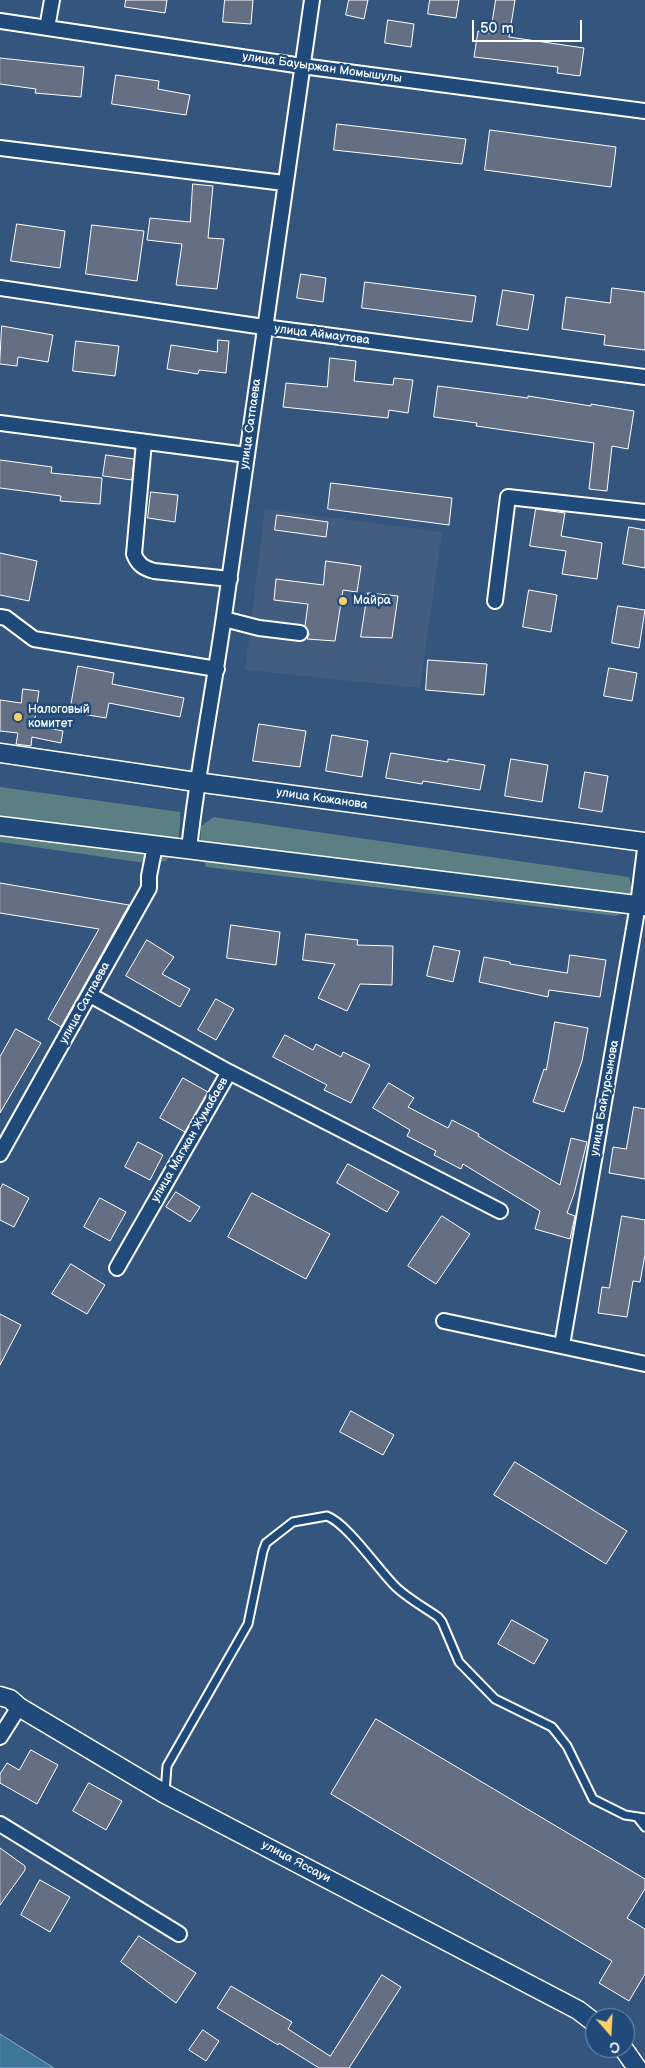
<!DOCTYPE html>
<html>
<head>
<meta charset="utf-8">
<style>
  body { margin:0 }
  #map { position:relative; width:645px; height:2068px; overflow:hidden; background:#34557d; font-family:"Balsamiq Sans",sans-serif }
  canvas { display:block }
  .north { position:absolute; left:585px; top:2008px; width:50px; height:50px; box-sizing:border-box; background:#1f4a7a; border:1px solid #7992af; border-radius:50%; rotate:161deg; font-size:14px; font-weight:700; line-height:20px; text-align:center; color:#fff }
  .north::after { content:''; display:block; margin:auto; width:18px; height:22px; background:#ffd166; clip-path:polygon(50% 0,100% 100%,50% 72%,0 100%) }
  .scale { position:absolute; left:472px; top:20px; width:110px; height:22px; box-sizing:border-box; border:2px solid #fff; border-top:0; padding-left:6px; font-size:15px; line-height:18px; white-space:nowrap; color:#fff; -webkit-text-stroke:4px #1f4a7a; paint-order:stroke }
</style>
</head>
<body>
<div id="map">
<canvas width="645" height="2068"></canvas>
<div class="north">С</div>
<div class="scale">50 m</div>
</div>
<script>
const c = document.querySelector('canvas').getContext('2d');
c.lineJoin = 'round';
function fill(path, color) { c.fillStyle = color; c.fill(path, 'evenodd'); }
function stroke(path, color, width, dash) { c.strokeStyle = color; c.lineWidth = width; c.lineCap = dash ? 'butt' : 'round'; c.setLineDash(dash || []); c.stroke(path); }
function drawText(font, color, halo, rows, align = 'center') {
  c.font = font + ' "Balsamiq Sans",sans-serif'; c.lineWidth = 5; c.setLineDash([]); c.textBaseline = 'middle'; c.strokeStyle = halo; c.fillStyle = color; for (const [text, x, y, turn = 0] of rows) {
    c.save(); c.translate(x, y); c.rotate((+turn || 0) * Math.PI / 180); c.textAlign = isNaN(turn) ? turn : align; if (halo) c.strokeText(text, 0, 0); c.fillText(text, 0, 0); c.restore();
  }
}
fill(new Path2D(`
  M265,509L442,532L420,688L245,670Z`), '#425d7f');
fill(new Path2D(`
  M0,787L180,812C181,833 178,844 166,861L145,863L0,842Z
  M214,817L629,877C634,897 634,904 617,916L206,867L200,848L201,826Z`), '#5c7f84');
const water = new Path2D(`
  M0,2034L54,2068H0Z`);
fill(water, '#3d7698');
stroke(water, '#8badc1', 1);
const building = new Path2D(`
  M126,0H167L165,13L125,7Z
  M225,0H253L251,24L223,22Z
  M349,0H368L364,19L346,15Z
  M430,0H459L456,18L428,14Z
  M496,0H515L509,37L584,48L580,76L557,73L558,67L474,57L478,31L490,33Z
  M388,20L414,24L411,47L385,43Z
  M0,58L84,67L81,97L35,93L36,89L0,84Z
  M116,75L159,81L158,89L190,95L186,115L112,104Z
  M337,124L466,139L462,164L334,150Z
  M490,130L616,147L611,187L485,170Z
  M193,184L213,186L208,238L224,239L217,289L176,285L182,244L147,240L150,218L190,222Z
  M17,224L65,231L60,268L11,261Z
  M92,225L144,231L137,281L86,274Z
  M301,274L326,278L323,302L297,298Z
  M365,282L476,296L472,322L362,308Z
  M612,288L645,292V350L604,345L605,335L562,329L566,297L610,303Z
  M503,290L534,295L528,330L497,325Z
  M2,326L53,335L48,362L18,357L17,366L0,364Z
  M218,340L229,341L226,373L199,370L198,374L167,369L171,345L217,352Z
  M76,341L119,346L115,376L73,371Z
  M330,358L356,361L354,381L393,385L394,378L413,380L408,413L389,410L388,418L283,407L286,383L327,387Z
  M438,386L528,398V396L591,406V404L634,411L628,449L612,446L607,491L589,489L594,443L476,426L477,423L434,417Z
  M106,455L134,459L132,480L103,476Z
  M0,460L52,467L51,473L102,478L100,504L60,501L61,496L0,488Z
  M331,483L452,498L449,525L328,509Z
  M151,492L178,495L175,522L148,518Z
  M536,509L565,513L561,536L602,543L597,579L562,574L566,551L530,546Z
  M277,515L328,522L326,537L275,530Z
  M629,527L645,530V568L623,564Z
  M0,553L37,561L29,601L0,595Z
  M326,561L361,566L357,592L343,590L335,641L307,639L309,634L305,626L308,604L274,600L276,579L323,585Z
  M529,590L557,595L551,632L523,627Z
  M368,593L398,596L392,638L361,637Z
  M618,606L645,610L639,648L612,643Z
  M428,660L487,664L484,695L426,690Z
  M78,666L114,673L112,684L184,698L180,717L109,703L106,718L70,712Z
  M609,668L637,673L632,701L604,696Z
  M23,689L39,691L34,725L63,731L61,743L32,737L31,746L16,744L18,733L0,731V700L21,703Z
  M259,724L306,731L300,767L253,761Z
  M332,735L368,741L362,777L326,771Z
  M391,753L448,762V759L485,765L480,790L423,781L422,784L386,778Z
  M511,759L548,765L542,802L505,796Z
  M585,772L608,776L602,812L579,808Z
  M0,883L129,905L61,1027L48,1019L99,929L0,913Z
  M231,925L280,932L276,965L227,958Z
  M306,934L358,940L357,945L393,946L392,985L360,984L347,1011L318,998L335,964L303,960Z
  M147,940L174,957L162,974L190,989L180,1007L126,976Z
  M434,946L460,951L453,982L427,976Z
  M570,955L606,960L600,997L549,990L548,997L479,982L484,957L510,962V964L567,973Z
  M216,999L234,1009L216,1040L198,1030Z
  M555,1022L588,1028L582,1061L564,1112L533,1102L544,1069L546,1070Z
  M16,1029L41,1043L0,1113V1057Z
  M285,1035L313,1050L316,1044L341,1057L343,1052L370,1065L351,1103L324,1090L327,1085L273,1057Z
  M183,1078L208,1092L185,1132L160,1118Z
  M389,1083L414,1098L408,1107L448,1128L452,1120L479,1134L478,1136L560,1185L571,1138L587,1142L574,1194L567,1213L575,1216L570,1239L535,1229L540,1211L463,1164L461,1169L434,1155L436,1151L407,1136L410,1130L373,1108Z
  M634,1107L645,1109V1179L609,1173L613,1147L626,1149Z
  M138,1142L163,1155L150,1180L125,1167Z
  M348,1164L399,1192L387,1212L337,1183Z
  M3,1184L29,1198L14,1227L0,1220V1190Z
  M176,1192L200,1207L190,1222L166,1207Z
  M252,1193L330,1234L306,1279L228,1237Z
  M100,1198L126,1212L110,1241L84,1227Z
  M442,1216L470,1234L436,1284L408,1266Z
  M622,1216L645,1220V1255L640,1282L633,1281L627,1317L598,1313L602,1287L609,1288Z
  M71,1264L105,1285L87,1314L52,1294Z
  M0,1314L21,1325L0,1365Z
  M351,1411L394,1435L383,1455L340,1432Z
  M515,1462L627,1531L606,1564L494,1495Z
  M512,1620L548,1640L534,1664L498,1644Z
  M376,1719L645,1879V1889L627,1918L645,1929V1974L629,2001L599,1983L612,1961L331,1794Z
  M31,1750L58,1765L37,1804L0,1783V1774L7,1763L19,1770Z
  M89,1783L122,1801L106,1830L73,1811Z
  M0,1848L25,1866V1870L0,1905Z
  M40,1880L70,1897L50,1932L21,1915Z
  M139,1936L196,1973L176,2003L121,1962Z
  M382,1975L401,1987L349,2068H319L279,2043L278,2045L217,2008L231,1986L292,2022L288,2029L330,2056Z
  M203,2030L219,2041L206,2061L189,2050Z`);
fill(building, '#646f84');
stroke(building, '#fff', 1);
const service = new Path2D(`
  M165,1793L167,1766L248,1624L263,1551L266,1543L293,1522L327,1516C348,1524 379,1571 397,1588C409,1599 425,1608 438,1617L442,1622L459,1662L495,1699L552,1727L567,1746L593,1799L625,1815L645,1818
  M637,1817L645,1827`);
const minor = new Path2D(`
  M0,21L302,66L645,111
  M47,28L52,0
  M0,148L284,183
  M0,288L264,327L645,377
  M0,423L247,455
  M144,442L134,554C138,565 144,568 154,571L230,579
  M495,601L508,497L645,512
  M0,617L6,618L34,639L217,669
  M224,619L259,628L300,633
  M189,849C198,766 215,684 226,602C254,401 282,200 312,0
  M90,995L229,1072L117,1268
  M229,1072L500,1211
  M0,1154L149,888V876L155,846
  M444,1321L645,1364
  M562,1345L638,905L645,849
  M0,1737L19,1707
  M0,1824L179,1934`);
const tertiary = new Path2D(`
  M0,753L196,782L645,842
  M0,826L645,906
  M0,1696L10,1699L19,1707L165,1794L578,2010L595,2023
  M623,2048L637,2068`);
stroke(service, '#fff', 11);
stroke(minor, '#fff', 18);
stroke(tertiary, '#fff', 21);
stroke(service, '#1f4a7a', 7);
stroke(minor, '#1f4a7a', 14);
stroke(tertiary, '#1f4a7a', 18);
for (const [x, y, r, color] of [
  [343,601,5,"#ffd166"],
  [18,717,5,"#ffd166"]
]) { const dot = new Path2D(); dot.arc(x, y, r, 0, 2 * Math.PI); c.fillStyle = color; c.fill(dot); stroke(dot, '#1f4a7a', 2); }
drawText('12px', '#fff', '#1f4a7a', [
  ["улица Бауыржан Момышулы",322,68,8],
  ["улица Аймаутова",322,335,7],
  ["улица Сатпаева",251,424,-82],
  ["улица Кожанова",322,799,8],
  ["улица Сатпаева",85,1003,-61],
  ["улица Байтурсынова",605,1098,-80],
  ["улица Магжан Жумабаев",190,1140,-60],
  ["улица Яссауи",296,1862,28]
]);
drawText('12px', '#fff', '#1f4a7a', [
  ["Майра",353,601],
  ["Налоговый",28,710],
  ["комитет",28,724]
], 'left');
</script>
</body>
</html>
